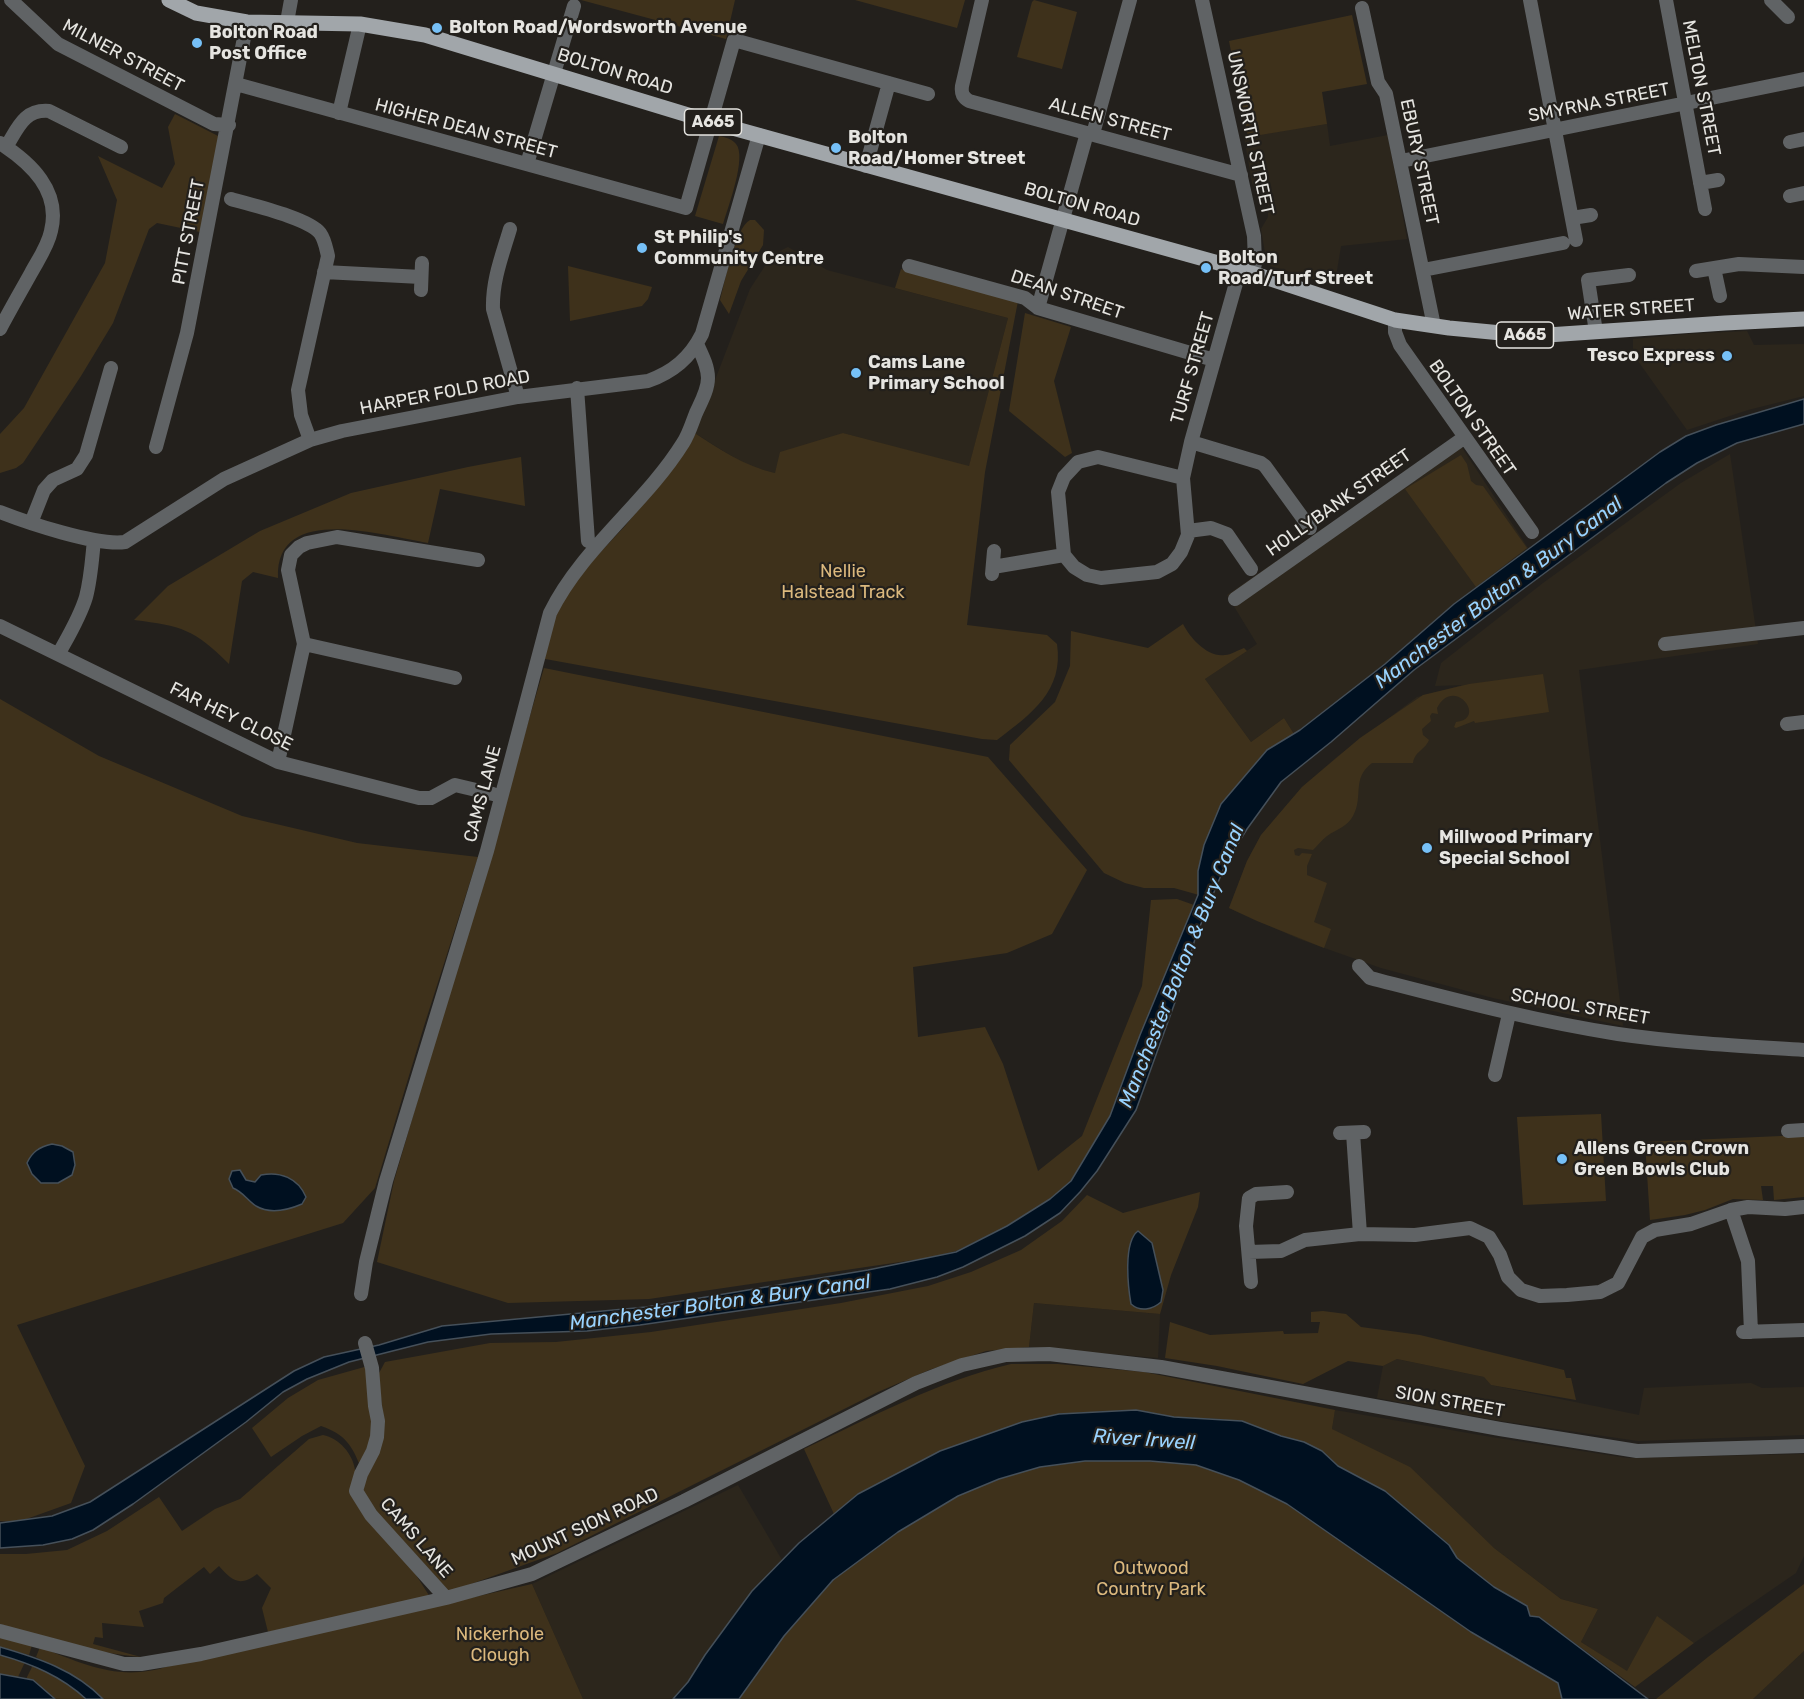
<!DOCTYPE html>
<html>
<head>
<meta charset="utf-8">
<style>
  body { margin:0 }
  canvas { display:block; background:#23201c }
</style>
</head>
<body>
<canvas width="1804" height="1699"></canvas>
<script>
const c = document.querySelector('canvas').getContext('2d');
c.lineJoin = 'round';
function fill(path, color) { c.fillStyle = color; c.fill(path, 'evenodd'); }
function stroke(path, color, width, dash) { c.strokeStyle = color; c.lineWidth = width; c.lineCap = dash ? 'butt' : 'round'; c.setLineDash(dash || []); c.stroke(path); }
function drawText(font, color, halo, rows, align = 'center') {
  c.font = font + ' Rubik,sans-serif'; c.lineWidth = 4.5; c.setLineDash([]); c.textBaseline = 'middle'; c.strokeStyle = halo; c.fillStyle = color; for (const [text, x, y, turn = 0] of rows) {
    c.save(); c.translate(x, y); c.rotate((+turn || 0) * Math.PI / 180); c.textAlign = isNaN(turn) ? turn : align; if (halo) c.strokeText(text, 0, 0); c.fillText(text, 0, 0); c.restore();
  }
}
fill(new Path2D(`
  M1327,124L1330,146L1388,135L1407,239L1341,246L1335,283L1323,282L1267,265L1261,229L1268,217V201L1260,199L1252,183L1244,137Z
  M788,247L827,270L1008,318L969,467L843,433L775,473L755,468L736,459L693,432L712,388L750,289L772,255Z
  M1747,331L1754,345L1804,344V396L1748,410L1687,430L1633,354V339L1687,334Z
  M1455,437L1528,548L1454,604L1385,664L1300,730L1294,734L1284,718L1251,742L1205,679L1257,644L1227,595Z
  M1730,454L1758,644L1579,670L1623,1026L1493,998L1381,968L1299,939L1229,908L1247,861L1261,835L1302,787L1338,756L1417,697L1463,685L1435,686L1441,663L1543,583L1681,483Z
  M1034,1303L1160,1314L1158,1358L1029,1347Z
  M1397,1359L1484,1377L1491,1385L1639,1415L1644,1388L1751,1383L1762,1388L1804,1387V1435L1638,1441L1494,1420L1377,1398L1383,1366Z
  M1335,1410L1491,1437L1627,1458L1804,1454V1556L1796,1573L1694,1643L1657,1617L1627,1672L1581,1642L1598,1609L1561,1599L1494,1548L1332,1429Z
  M738,1485L782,1560L764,1581L752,1591L705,1655L689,1682L673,1699H583L532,1584Z
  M1804,1651V1699H1753Z`), '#2c261c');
fill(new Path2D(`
  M581,0H735L726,39Z
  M855,0H965L957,28Z
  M1034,0L1077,12L1062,69L1017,57L1032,2Z
  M1352,15L1367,84L1322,92L1327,124L1248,137L1229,41Z
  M175,114L222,138L200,232L157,223L149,229L113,323L81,376L23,463L16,468L0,473V434L24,408L105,263L117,200L98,156L162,188L175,164L168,127Z
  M719,136C725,137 732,139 736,144C747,157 728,207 723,224L695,216Z
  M750,220H755L764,230L763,245L741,281L729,314L720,300C725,282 735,228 750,220Z
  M568,266L652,287L648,299L642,306L570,321Z
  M901,269L1018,301L985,472L967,625L1047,635L1057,644C1064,691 1031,714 997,740L982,739L540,658L552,613L582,572L625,526L650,495L693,432C719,449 744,466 775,473L780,452L843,433L969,466L1008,318L895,288Z
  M1025,313L1071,327L1054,381L1072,453L1065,457L1009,411Z
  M1461,455L1467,464L1471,481L1476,485L1483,486L1527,548L1476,587L1405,489Z
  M521,457L525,506L440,489L428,543C384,536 275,502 278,578L253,572L242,581L229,664C194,629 182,626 134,620L168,586L260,531L351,493L468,467Z
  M1183,624C1190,638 1208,658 1225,655C1231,655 1238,650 1244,648L1247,651L1205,679L1251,742L1284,718L1294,734L1267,750L1221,804L1204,845L1198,871L1199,895L1174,888H1144L1125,883L1104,873L1009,760L1010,745L1055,702L1070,666L1071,631L1148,648Z
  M544,668L988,757L1087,870L1052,934L1007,953L913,967L918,1037L985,1027L1003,1064L1038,1171L1082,1136L1142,986L1151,900L1177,899L1194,905L1110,1116L1071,1181L1050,1199L1007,1226L956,1251L927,1258L649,1299L508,1303L377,1262L394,1181Z
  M1543,674L1549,712L1475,723L1474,721L1456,728L1454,727L1456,722C1488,719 1454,675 1437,708L1438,714L1432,713L1430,716L1431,721L1422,729L1423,735L1429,740C1425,750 1415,751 1413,763H1372C1351,779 1364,796 1353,816C1347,827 1337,829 1327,836C1322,840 1317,846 1313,850L1298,848L1294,850L1295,855L1299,856L1302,853L1312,854L1307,866V875L1327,883L1314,922L1331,929L1324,948L1257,921L1229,908L1247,861L1261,835L1302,787L1360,738L1423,695L1469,684Z
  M0,699L99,756L242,816L357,843L478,857L424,1026L375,1188L343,1223L17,1325L85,1466L71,1503L18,1522L0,1521Z
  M1601,1114L1606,1201L1523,1205L1517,1117Z
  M1804,1135V1197L1774,1200L1773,1186H1761L1763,1200L1733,1199L1705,1210L1685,1215L1650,1220L1645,1142Z
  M1200,1192L1198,1207L1171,1275L1160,1314L1034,1303L1029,1347L986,1351L929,1370L878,1392L557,1553L446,1593L363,1496L362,1488L384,1421L378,1375L385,1362L490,1343L556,1342L651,1332L841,1303L928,1286L971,1272L1021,1250L1062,1221L1087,1195L1123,1213ZM1138,1232L1152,1243L1163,1290L1131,1304C1128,1287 1123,1243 1138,1232Z
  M1323,1311L1346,1314L1361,1327L1420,1335L1564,1370L1566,1378H1571L1576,1400L1491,1385L1484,1377L1397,1359L1383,1366L1348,1361L1303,1384L1217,1366L1165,1358L1170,1322L1210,1335L1283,1331L1284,1334L1318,1333L1320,1322H1311V1312Z
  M1011,1364H1058L1144,1372L1335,1410L1332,1429L1410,1467L1494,1548L1561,1599L1598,1609L1581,1642L1627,1671L1657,1616L1694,1643L1635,1687L1539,1617L1530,1616L1527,1606L1494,1587L1457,1558L1449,1544L1385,1491L1338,1466L1322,1451L1304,1442L1221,1419L1174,1417L1136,1410L1059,1414L1023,1422L940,1451L858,1494L834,1514L804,1449C872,1417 938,1381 1011,1364Z
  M368,1366L374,1433L361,1468C352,1445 345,1434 321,1426L302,1436L271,1457L252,1428L288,1398L318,1380Z
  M323,1435C339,1438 353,1454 355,1470C356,1476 354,1484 353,1490L402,1553L430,1597L268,1632L262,1608L271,1588L257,1574C240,1587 232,1581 219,1566L210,1574L204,1567L164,1598L163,1603L139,1611L144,1627L102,1623L103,1638L95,1637L93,1644L141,1657C89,1652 49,1640 0,1624V1554H26L67,1550L107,1531L159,1497L182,1531L215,1509L240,1499L309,1439Z
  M1085,1461H1150L1196,1465L1239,1480L1287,1504L1471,1632L1558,1683L1562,1699H739L784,1636L833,1580L898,1532L958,1496L999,1479L1040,1467Z
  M532,1584L583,1699H103L78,1679L36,1657L40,1647C85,1665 121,1682 169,1666Z
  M1804,1584V1651L1753,1699H1656L1708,1657Z
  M0,1636L32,1645L29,1655L0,1647Z
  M0,1655L25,1662L18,1677L0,1674Z
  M33,1665L71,1685L86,1699H55L33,1680L26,1679Z`), '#3e311b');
const water = new Path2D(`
  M1804,399V424L1737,443L1697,463L1666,483L1414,670L1331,742L1281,782L1247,829L1226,863L1196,936L1178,994L1136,1110L1097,1171L1080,1192L1060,1213L1025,1236L963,1267L937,1277L890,1289L640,1325L587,1331L491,1334L428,1342L349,1362L307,1379L283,1392L246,1422L133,1504L93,1530L72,1539L43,1545L0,1548V1523L52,1516L90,1502L294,1371L324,1357L379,1345L442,1326L646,1307L868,1270L956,1252L1007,1226L1050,1199L1071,1181L1110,1116L1140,1035L1198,895V871L1204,845L1221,804L1267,750L1300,730L1385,664L1454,604L1660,452L1686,436L1716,425Z
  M52,1144L62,1146L73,1152L75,1165L72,1175L58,1183H41L32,1174L27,1163C32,1152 39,1147 52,1144Z
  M240,1170L246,1180L255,1182L261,1175C280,1171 298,1178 306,1197L302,1204C288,1210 271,1215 256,1206C247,1200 243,1192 233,1188L229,1179L232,1171Z
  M1138,1231L1152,1243L1163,1290L1161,1302C1152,1310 1140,1312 1131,1304C1128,1287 1123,1242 1138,1231Z
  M1136,1410L1174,1417L1242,1421L1281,1436L1304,1442L1322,1451L1338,1466L1385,1491L1449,1545L1457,1558L1494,1587L1527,1606L1530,1616L1539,1617L1648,1699H1562L1558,1683L1471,1632L1287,1504L1239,1480L1196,1465L1150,1461H1085L1040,1467L999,1479L958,1496L898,1532L833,1580L784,1636L739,1699H673L688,1682L705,1655L752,1591L799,1543L858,1494L940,1451L1022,1422L1059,1414Z
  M0,1647C38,1658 75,1670 103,1699H86C61,1676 32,1664 0,1655Z
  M0,1674L33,1680L55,1699H0Z`);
fill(water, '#001020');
stroke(water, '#45505a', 1.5);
stroke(new Path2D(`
  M11,0L58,44L214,124L229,125
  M982,0L962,86C961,94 963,97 969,101L1241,175
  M1202,0L1254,236L1255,263L1253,274
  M1530,0L1576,240
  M1666,0L1705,209
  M1771,0L1788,17
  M1362,8L1378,82L1386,94L1434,326
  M287,22L291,0
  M236,84L686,208L734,40L928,94
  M339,113L360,24
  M1093,134L1130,0
  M1790,142L1804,139
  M0,143C31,163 61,191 51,231C48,246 38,260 31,273C21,291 10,310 0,329
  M6,147C18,128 24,109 49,111L121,147
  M1401,161L1804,79
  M527,164L574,6
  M866,166L889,83
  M1700,183L1718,180
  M1790,196L1804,193
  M231,199C251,205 308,218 320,233C325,240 326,248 328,256L298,390L301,415L310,440
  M1572,218L1591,215
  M510,229C502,256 492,281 493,309L518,397
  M909,266L1025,298L1038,308L1214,360
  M1714,268L1720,296
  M1423,270L1563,243
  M1696,271L1739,264L1804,267
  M324,272L421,277
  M421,290L422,263
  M1038,308L1087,133
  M1395,320V332L1400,345L1532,532
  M1596,332L1588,280L1629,275
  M577,388L588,541
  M1191,442L1261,463L1265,466L1310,528
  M156,447L187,333L247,22
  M1183,478L1098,457L1078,462L1064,477L1058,492L1064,555L1074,567L1087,575L1101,578L1157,572L1172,564L1181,552L1188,535L1183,478L1191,442L1240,269
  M0,512C28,523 97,546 125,542L224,479L310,440L342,431L518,397L648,381C673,372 690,358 702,334L759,135
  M31,523L44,490L53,480L77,469L86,455L111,368
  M1188,531L1211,528L1227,534L1251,569
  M993,567L1064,555
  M992,574L994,551
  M1235,599L1465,437
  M0,626L278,762L419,798H431L455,785L493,794
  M304,644L455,678
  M1665,644L1804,628
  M59,653C69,635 80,617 86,597C91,578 92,559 94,540
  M1787,724L1804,722
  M278,762L304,644L288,570L291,555L299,547L307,543L337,537L478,560
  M1359,966L1370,978C1452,999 1534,1021 1618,1034C1680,1043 1742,1046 1804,1050
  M1495,1075L1509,1014
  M1788,1131L1804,1130
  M1340,1133L1364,1132
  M1353,1133L1360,1234L1415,1235L1470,1228L1489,1237L1500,1255L1508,1277L1521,1290L1540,1296L1567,1295L1600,1292L1618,1283L1642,1237L1655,1230L1691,1224L1731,1210L1748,1207L1785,1209L1804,1207
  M1731,1210L1748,1261L1751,1332
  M1249,1252L1281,1251L1305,1240L1360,1234
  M1251,1282L1246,1226L1249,1198L1256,1194L1287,1192
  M361,1294L366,1262L386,1181L487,851L550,613C582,548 645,504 683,443C689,434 692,423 696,413C701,402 708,390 708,378C708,366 702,355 697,344
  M1743,1332L1804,1330
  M365,1343L372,1368L375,1406L378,1421L377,1437L373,1451L361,1474L356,1491L371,1515L446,1598
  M0,1631L109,1660L124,1664H141L201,1654L446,1598L532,1574L684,1501L916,1383L962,1365L1006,1355L1049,1354L1161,1367L1500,1429L1637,1451L1804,1446`), '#606365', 14);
stroke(new Path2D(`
  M169,0L196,13L247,22L360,24L425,35L711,122L1240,269L1395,320L1449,328L1533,336L1725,323L1804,319`), '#a1a6aa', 15);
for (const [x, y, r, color] of [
  [437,28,6,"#76c0f7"],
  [197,43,6,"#76c0f7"],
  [836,148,6,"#76c0f7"],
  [642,248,6,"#76c0f7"],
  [1206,268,6,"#76c0f7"],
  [1727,356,6,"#76c0f7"],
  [856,373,6,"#76c0f7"],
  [1427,848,6,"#76c0f7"],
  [1562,1159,6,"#76c0f7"]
]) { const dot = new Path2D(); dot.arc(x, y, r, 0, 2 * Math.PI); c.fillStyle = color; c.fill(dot); stroke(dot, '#23201c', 2); }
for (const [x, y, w] of [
  [713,122,57],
  [1525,335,57]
]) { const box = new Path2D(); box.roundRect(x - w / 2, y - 13, w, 26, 4.5); c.fillStyle = '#23201c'; c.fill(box); stroke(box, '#e6e5e1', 1.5); }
drawText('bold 16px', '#e6e5e1', null, [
  ["A665",713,122],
  ["A665",1525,335]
]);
drawText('bold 18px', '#e6e5e1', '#23201c', [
  ["Bolton Road/Wordsworth Avenue",449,28],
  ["Bolton Road",209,33],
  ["Post Office",209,54],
  ["Bolton",848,138],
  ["Road/Homer Street",848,159],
  ["St Philip's",654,238],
  ["Community Centre",654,259],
  ["Bolton",1218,258],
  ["Road/Turf Street",1218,279],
  ["Tesco Express",1715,356,"right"],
  ["Cams Lane",868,363],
  ["Primary School",868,384],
  ["Millwood Primary",1439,838],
  ["Special School",1439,859],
  ["Allens Green Crown",1574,1149],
  ["Green Bowls Club",1574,1170]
], 'left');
drawText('18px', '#e6e5e1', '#23201c', [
  ["MILNER STREET",123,56,28],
  ["BOLTON ROAD",615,72,17],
  ["MELTON STREET",1701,88,79],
  ["SMYRNA STREET",1599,103,-11],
  ["ALLEN STREET",1110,120,15],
  ["HIGHER DEAN STREET",466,129,15],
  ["UNSWORTH STREET",1250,133,78],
  ["EBURY STREET",1419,162,78],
  ["BOLTON ROAD",1082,205,16],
  ["PITT STREET",189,232,-79],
  ["DEAN STREET",1067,295,19],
  ["WATER STREET",1631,310,-4],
  ["TURF STREET",1193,368,-74],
  ["HARPER FOLD ROAD",445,393,-11],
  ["BOLTON STREET",1472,418,55],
  ["HOLLYBANK STREET",1339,503,-35],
  ["FAR HEY CLOSE",231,717,26],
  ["CAMS LANE",483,794,-75],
  ["SCHOOL STREET",1580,1007,10],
  ["SION STREET",1450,1402,10],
  ["MOUNT SION ROAD",585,1527,-25],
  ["CAMS LANE",416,1538,49]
]);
drawText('18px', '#dbb87d', '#23201c', [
  ["Nellie",843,572],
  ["Halstead Track",843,593],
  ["Outwood",1151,1569],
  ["Country Park",1151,1590],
  ["Nickerhole",500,1635],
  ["Clough",500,1656]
]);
drawText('italic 20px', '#99d3ff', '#23201c', [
  ["Manchester Bolton & Bury Canal",1499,593,-37],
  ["Manchester Bolton & Bury Canal",1182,966,-68],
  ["Manchester Bolton & Bury Canal",720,1303,-8],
  ["River Irwell",1144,1440,4]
]);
</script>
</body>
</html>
